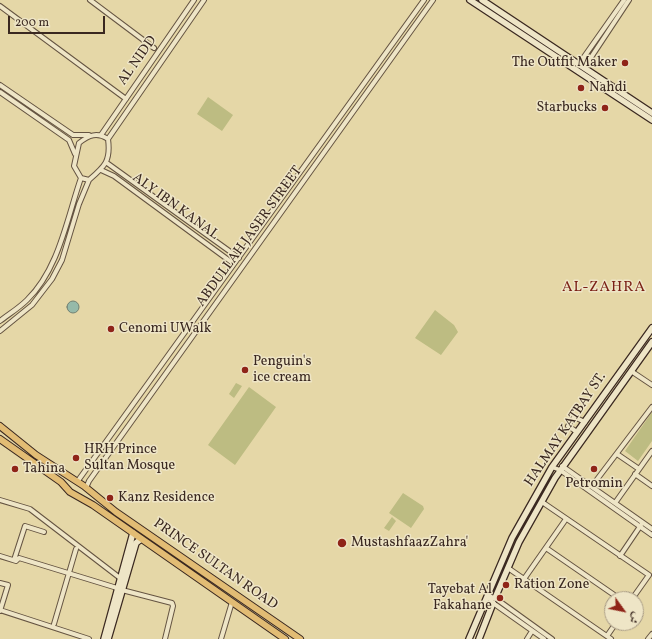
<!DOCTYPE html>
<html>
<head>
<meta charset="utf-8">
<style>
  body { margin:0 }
  #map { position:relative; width:652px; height:639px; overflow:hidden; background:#e5d7a7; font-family:Vollkorn,Amiri,serif }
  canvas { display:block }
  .north { position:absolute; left:604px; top:591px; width:40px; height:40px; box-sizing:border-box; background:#eee5c6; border:1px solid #a69984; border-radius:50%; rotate:123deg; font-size:11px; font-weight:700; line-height:16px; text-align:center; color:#3a2820 }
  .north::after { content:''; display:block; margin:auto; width:14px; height:18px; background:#8f2418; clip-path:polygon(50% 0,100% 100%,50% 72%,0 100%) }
  .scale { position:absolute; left:8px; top:16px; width:97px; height:18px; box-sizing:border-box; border:2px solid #3a2820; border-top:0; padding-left:5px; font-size:12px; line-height:14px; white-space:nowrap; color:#3a2820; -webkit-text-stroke:3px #eee5c6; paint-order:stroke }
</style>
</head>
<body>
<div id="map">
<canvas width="652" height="639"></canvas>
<div class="north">ش</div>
<div class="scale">200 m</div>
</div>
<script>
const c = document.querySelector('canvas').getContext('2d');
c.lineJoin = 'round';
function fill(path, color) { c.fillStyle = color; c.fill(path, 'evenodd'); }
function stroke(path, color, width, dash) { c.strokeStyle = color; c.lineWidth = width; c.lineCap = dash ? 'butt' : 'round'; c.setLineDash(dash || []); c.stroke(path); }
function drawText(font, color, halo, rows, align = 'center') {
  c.font = font + ' Vollkorn,serif'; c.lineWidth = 3; c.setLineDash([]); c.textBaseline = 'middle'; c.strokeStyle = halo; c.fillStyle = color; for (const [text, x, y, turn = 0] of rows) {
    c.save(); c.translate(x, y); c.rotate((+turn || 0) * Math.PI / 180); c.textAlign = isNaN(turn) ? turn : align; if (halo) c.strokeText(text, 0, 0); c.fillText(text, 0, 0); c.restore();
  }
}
fill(new Path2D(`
  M208,97L233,115L222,131L197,114Z
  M435,310L454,325L458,332L441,355L415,338Z
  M236,383L242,386L234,398L229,394Z
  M249,387L276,407L235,465L208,445Z
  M652,412V441L638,461L625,451Z
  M403,493L423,506L424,509L411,528L389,513Z
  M392,517L396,521L389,531L384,528Z`), '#bdbc82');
const water = new Path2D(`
  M67 307a6 6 0 1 1 12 0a6 6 0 1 1-12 0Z`);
fill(water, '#96baa9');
stroke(water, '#718072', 1);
const street = new Path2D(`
  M90,0L154,48
  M0,6L126,99
  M579,64L624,0
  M584,68L629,0
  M0,85L73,135H89
  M0,92L69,140L75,154
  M101,135L194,0
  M108,139C97,132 89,135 79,143L74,166L81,178L89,180C105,166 111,161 108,139L204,0
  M107,163L239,258
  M101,170L114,176L234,264
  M0,321C9,314 19,308 27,300C59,269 67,218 81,178
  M0,331L32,305L52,279L62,260L79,204L89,180
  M631,371L652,385
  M577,432L568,426L574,417L585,422
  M617,454L639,469
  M562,466L652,529
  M552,467L560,470L652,535
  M635,474L652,486
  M77,482L424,0
  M592,486L652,407
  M86,488L89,481L433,0
  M0,500L30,509L120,578
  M542,502L649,575L632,599
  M615,503L652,451
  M546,548L620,599
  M0,556L16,561L19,558L117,588
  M620,556L641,525
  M14,560L25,526L44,532
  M508,568L611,639
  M524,579L566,519
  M0,583L8,585L0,611
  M122,590L172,603L173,606L165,639
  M487,596L495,598L552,639
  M487,596L493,603L544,639
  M0,610L89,639
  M54,624L76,549
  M607,636L616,623
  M221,639L232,602
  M527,639L532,631
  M648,639L652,634`);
const secondary = new Path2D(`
  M470,0L652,120
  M482,0L652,113
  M495,598L519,542L555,478L652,342
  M104,639L133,533
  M108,639L136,543L141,539
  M469,639L512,538L552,467L652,328
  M479,639L493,603`);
const primary = new Path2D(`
  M0,426L36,455L84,486L116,512L300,639
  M0,439L61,482L70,492L93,505L285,639`);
stroke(street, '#655442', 6);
stroke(secondary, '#3a2820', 8);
stroke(primary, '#3a2820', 8);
stroke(street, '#eee5c6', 4);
stroke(secondary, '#eee5c6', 5.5);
stroke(primary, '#e2bc74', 6);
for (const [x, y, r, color] of [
  [625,63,4,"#8f2418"],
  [581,88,4,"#8f2418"],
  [605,108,4,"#8f2418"],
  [111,329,4,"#8f2418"],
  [245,370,4,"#8f2418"],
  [76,458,4,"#8f2418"],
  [15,469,4,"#8f2418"],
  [594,469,4,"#8f2418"],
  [110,498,4,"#8f2418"],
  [342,543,5,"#8f2418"],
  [506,585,4,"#8f2418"],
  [500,598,4,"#8f2418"]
]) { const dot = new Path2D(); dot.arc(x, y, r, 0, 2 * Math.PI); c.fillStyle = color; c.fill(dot); stroke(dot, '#eee5c6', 1.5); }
drawText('14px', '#3a2820', '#eee5c6', [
  ["AL NIDD",138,61,-55],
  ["ALY IBN KANAL",175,207,36],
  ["ABDULLAH JASER STREET",250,237,-54],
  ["HALMAY KATBAY ST.",566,430,-56],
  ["PRINCE SULTAN ROAD",215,565,35]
]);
drawText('14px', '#3a2820', '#eee5c6', [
  ["The Outfit Maker",617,63,"right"],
  ["Nahdi",589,88],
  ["Starbucks",597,108,"right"],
  ["Cenomi UWalk",119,329],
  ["Penguin's",253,362],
  ["ice cream",253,378],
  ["HRH Prince",84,450],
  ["Sultan Mosque",84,466],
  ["Tahina",23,469],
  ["Petromin",594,484,"center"],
  ["Kanz Residence",118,498],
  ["MustashfaazZahra'",351,543],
  ["Ration Zone",514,585],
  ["Tayebat Al",492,590,"right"],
  ["Fakahane",492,606,"right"]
], 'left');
c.letterSpacing = '1px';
drawText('15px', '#7a1f14', '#eee5c6', [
  ["AL-ZAHRA",604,288]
]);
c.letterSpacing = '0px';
</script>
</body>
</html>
